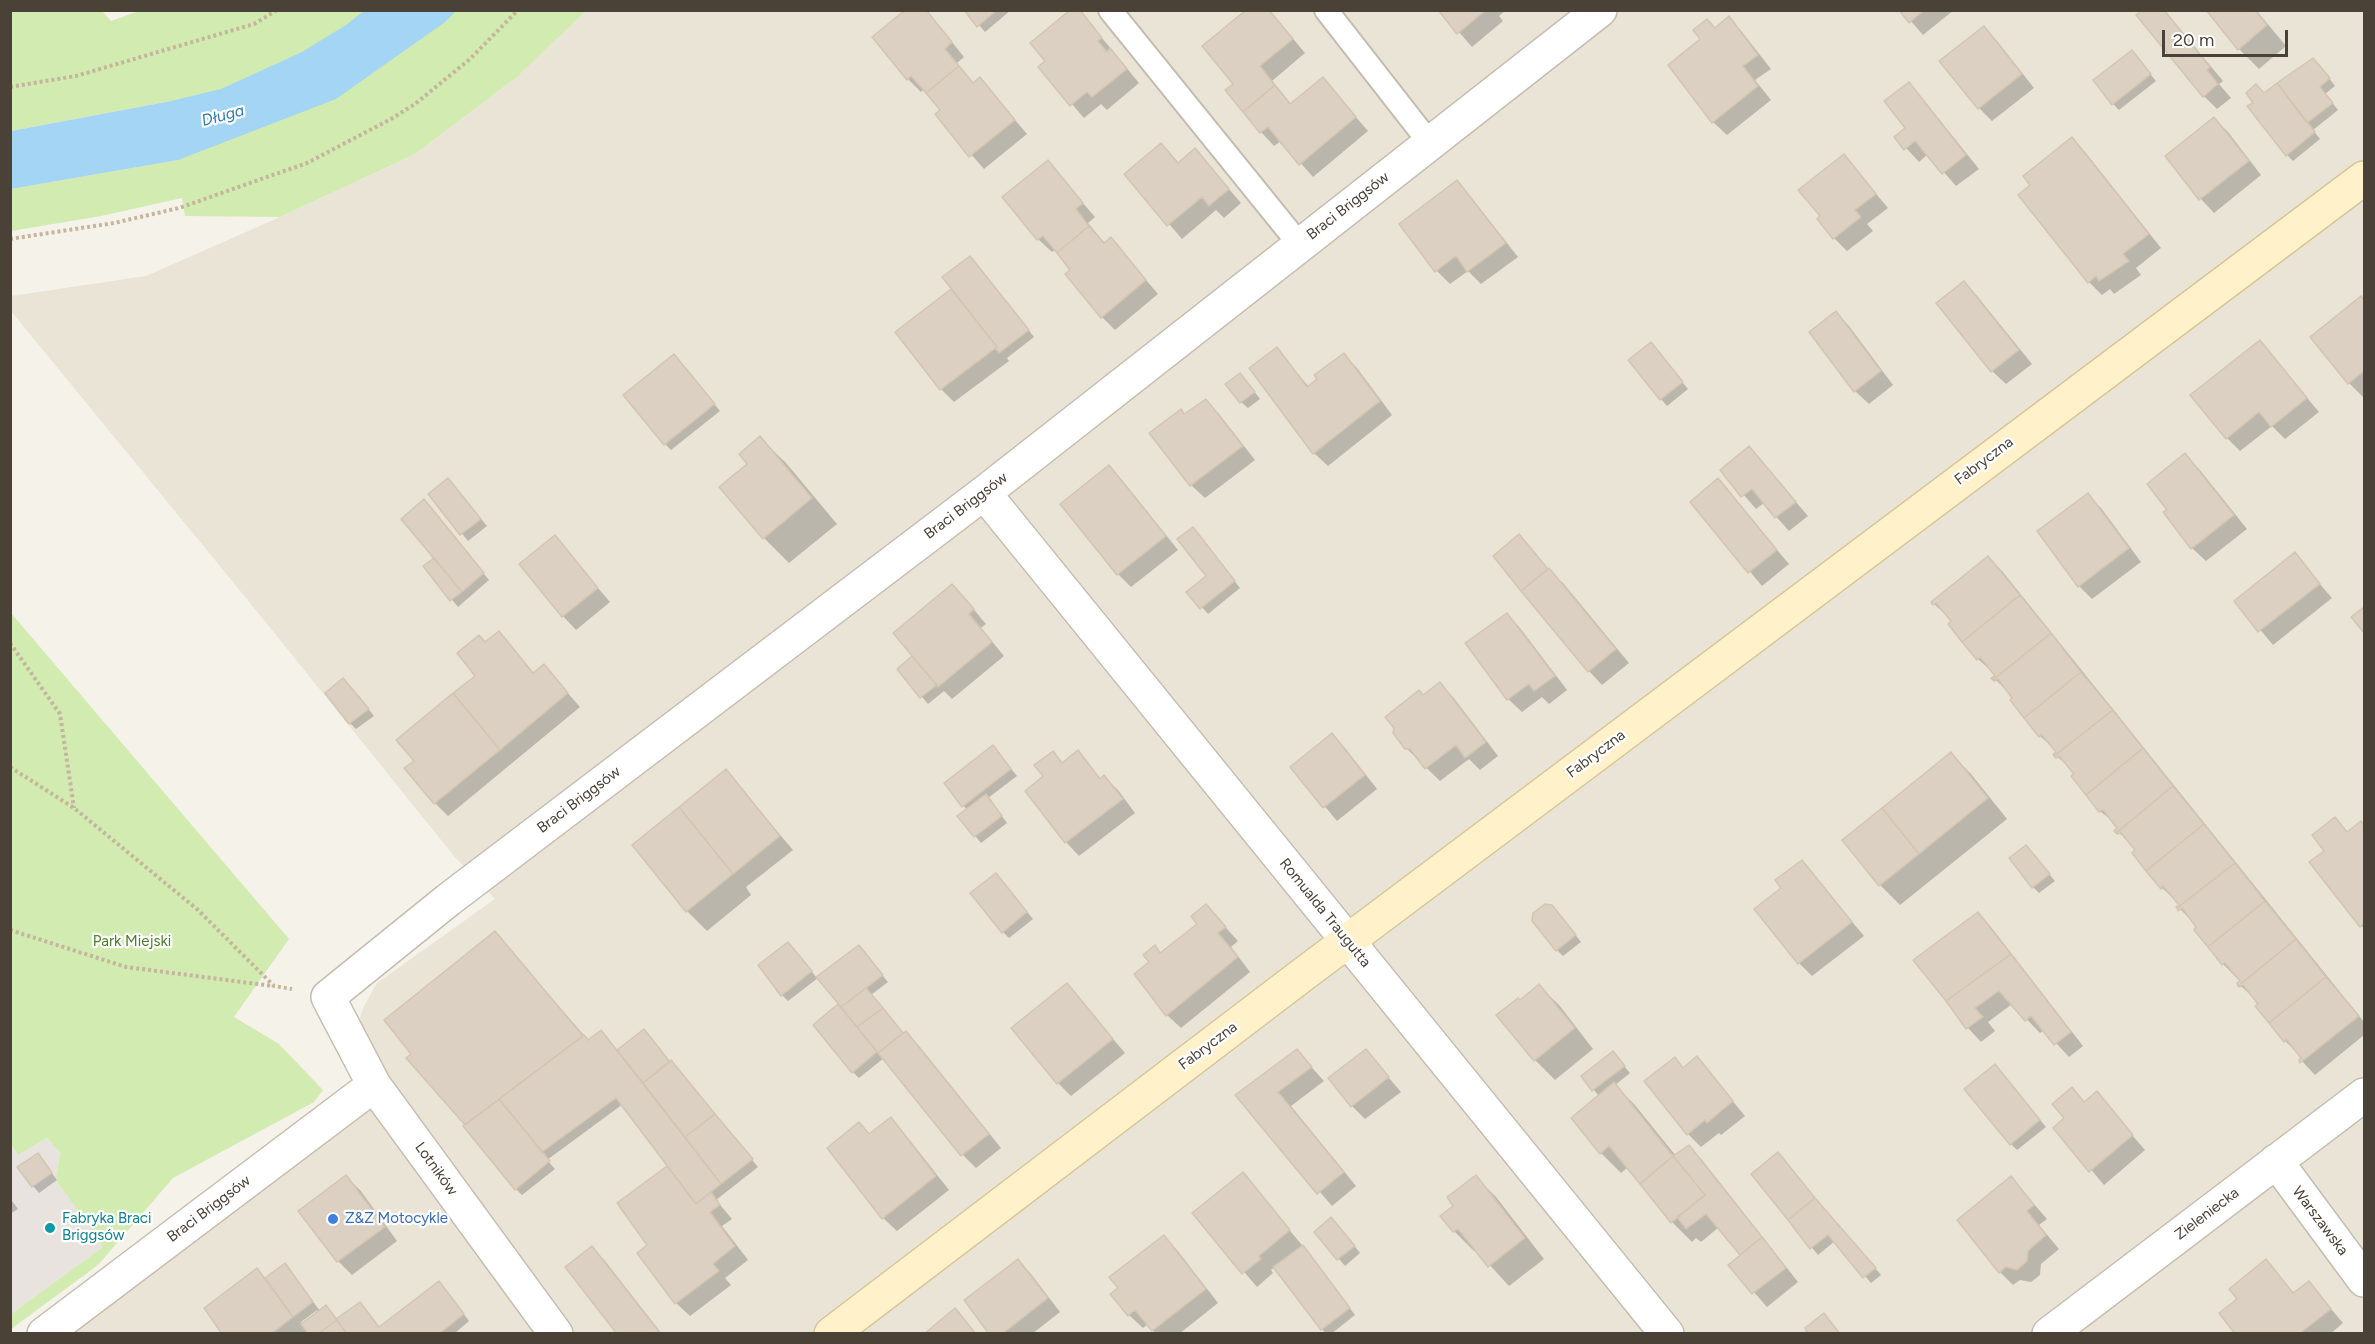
<!DOCTYPE html>
<html>
<head>
<meta charset="utf-8">
<style>
  body { margin:0 }
  #map { position:relative; width:2375px; height:1344px; overflow:hidden; background:#f5f2ea; font-family:Figtree,sans-serif }
  canvas { display:block }
  .frame { position:absolute; inset:0; border:12px solid #4a4237; pointer-events:none }
  .scale { position:absolute; left:2162px; top:30px; width:126px; height:27px; box-sizing:border-box; border:3px solid #4a4237; border-top:0; padding-left:8px; font-size:18px; line-height:21px; white-space:nowrap; color:#4a4237; -webkit-text-stroke:4px #fff; paint-order:stroke }
</style>
</head>
<body>
<div id="map">
<canvas width="2375" height="1344"></canvas>
<div class="frame"></div>
<div class="scale">20 m</div>
</div>
<script>
const c = document.querySelector('canvas').getContext('2d');
c.lineJoin = 'round';
function fill(path, color) { c.fillStyle = color; c.fill(path, 'evenodd'); }
function stroke(path, color, width, dash) { c.strokeStyle = color; c.lineWidth = width; c.lineCap = dash ? 'butt' : 'round'; c.setLineDash(dash || []); c.stroke(path); }
function drawText(font, color, halo, rows, align = 'center') {
  c.font = font + ' Figtree,sans-serif'; c.lineWidth = 4.5; c.setLineDash([]); c.textBaseline = 'middle'; c.strokeStyle = halo; c.fillStyle = color; for (const [text, x, y, turn = 0] of rows) {
    c.save(); c.translate(x, y); c.rotate((+turn || 0) * Math.PI / 180); c.textAlign = isNaN(turn) ? turn : align; if (halo) c.strokeText(text, 0, 0); c.fillText(text, 0, 0); c.restore();
  }
}
fill(new Path2D(`
  M586,11H2364V1333H32L384,1067L362,1031L360,1018L364,1006L377,983L495,899L454,856L255,609L11,311V296L146,276L280,217L415,154L518,76Z`), '#eae4d7');
fill(new Path2D(`
  M47,1138L60,1153L56,1180L103,1247L11,1314L10,1145L18,1155Z`), '#e8e3de');
fill(new Path2D(`
  M142,10L586,11L518,76L415,154L280,217L185,216L182,198L101,216L11,231V189L177,160L171,101L11,131V11H102L111,21Z
  M11,613L289,939L234,1017L279,1044L323,1090L314,1102L173,1178L98,1265L11,1329V1314L103,1247L56,1180L60,1153L47,1138L18,1155L11,1145Z`), '#d2ebb1');
fill(new Path2D(`
  M365,10L456,11L445,22L336,99L178,160L11,189V131L171,101L221,89L302,52L346,25Z`), '#a4d5f4');
fill(new Path2D(`
  M926,10L964,57L957,63L974,84L980,79L1027,134L984,169L937,115L942,111L924,89L921,92L908,79Z
  M966,10H1011L985,32Z
  M1079,10L1139,83L1107,110L1101,104L1084,118L1040,67L1047,61Z
  M1269,10L1305,53L1272,81L1291,104L1323,79L1368,131L1313,177L1281,141L1274,146L1261,132L1227,91L1235,84Z
  M1440,10H1506L1499,16L1503,21L1472,47Z
  M1901,10H1954L1923,35Z
  M2164,10L2223,81L2219,84L2231,98L2217,109L2204,96Z
  M2208,10H2256L2286,46L2259,69L2239,49Z
  M1729,18L1742,32L1771,69L1755,80L1771,100L1727,135L1713,122L1715,29Z
  M1984,28L1997,41L2034,88L1992,121L1979,108Z
  M2132,52L2156,81L2119,110L2113,104Z
  M2320,66L2335,86L2325,94L2338,110L2313,130L2320,139L2293,161L2287,155L2255,103L2264,95Z
  M1909,84L1922,98L1979,169L1956,186L1928,154L1919,162L1896,137L1907,128Z
  M2214,119L2228,132L2261,175L2214,213L2201,199L2167,157Z
  M2072,139L2085,152L2161,248L2136,268L2141,275L2114,294L2110,289L2102,295L2089,282L2032,186Z
  M1161,145L1179,164L1195,150L1241,203L1224,218L1216,210L1182,239L1126,174Z
  M1844,156L1888,208L1867,224L1873,231L1847,251L1834,238Z
  M1047,162L1095,217L1088,223L1103,241L1105,244L1111,239L1158,294L1115,330L1102,317L1073,270L1056,249L1052,252L1038,239Z
  M1457,182L1470,196L1518,257L1481,284L1468,271L1450,284L1437,271Z
  M976,264L1034,337L1007,358L1009,361L954,402L941,389L897,332L953,289Z
  M1964,283L1977,296L2032,364L2006,384L1992,371L1938,304Z
  M2361,298L2364,302V398L2349,383Z
  M1836,313L1849,326L1893,385L1869,404L1855,391Z
  M2260,342L2319,412L2285,439L2272,426L2240,451L2227,438Z
  M1651,344L1688,389L1667,406L1661,399Z
  M1276,349L1309,387L1343,355L1357,368L1392,415L1328,466L1314,453Z
  M680,362L720,411L671,450L665,444Z
  M1247,382L1260,399L1248,408L1241,402Z
  M1206,401L1219,414L1255,460L1205,498L1191,485L1184,416Z
  M760,438L786,463L837,524L789,563L764,538L749,464Z
  M1749,448L1808,516L1789,531L1764,503L1756,509L1722,470Z
  M2185,455L2199,469L2247,529L2206,561L2192,548L2169,510Z
  M1109,467L1122,480L1178,550L1131,587L1118,574Z
  M1718,480L1789,564L1762,586L1692,502Z
  M454,486L487,526L468,541L430,494Z
  M2087,495L2101,508L2141,562L2092,599L2079,586Z
  M430,508L489,580L458,607L425,567L436,558Z
  M1193,529L1240,588L1208,614L1189,592L1208,577Z
  M554,537L610,602L576,630L563,616Z
  M2294,554L2332,598L2273,645L2236,601Z
  M1988,558L2002,571L2364,1022V1035L2315,1075L2301,1060L2303,1058L2285,1041L2257,1006L2260,1004L2240,985L2243,981L2238,976L2236,977L2223,964L2198,927L2178,907L2181,905L2162,888L2133,845L2117,831L2119,829L2115,823L2100,811L2072,769L2055,755L2058,752L2040,736L2014,698L1994,678L1997,676L1978,659L1950,624L1954,622L1934,604Z
  M1548,570L1563,583L1629,663L1602,685L1589,671Z
  M965,599L986,624L981,628L1004,656L952,699L944,691L928,704L899,670L917,663Z
  M1507,614L1520,628L1567,690L1549,704L1542,697L1522,712L1508,699Z
  M499,633L534,674L544,666L580,707L448,816L435,803L416,761L477,676L485,643Z
  M1440,684L1453,697L1498,756L1480,770L1469,759L1440,781L1406,748L1423,697Z
  M350,686L374,716L356,729L350,723Z
  M1332,735L1345,748L1377,789L1337,821L1292,767Z
  M993,747L1017,776L988,798L1007,823L981,843L959,816L967,810L946,783Z
  M1078,752L1101,779L1104,777L1118,790L1135,813L1079,856L1066,842L1045,777L1053,753L1063,763Z
  M1951,754L1971,774L2007,819L1900,905L1880,885Z
  M726,771L793,850L746,887L751,895L707,931L687,911Z
  M2335,819L2349,833L2364,821V929L2311,862L2326,851Z
  M2026,847L2055,881L2039,893L2033,887Z
  M1802,862L1864,936L1812,976L1799,963L1783,888Z
  M1002,881L1033,919L1009,938L1003,932Z
  M1206,906L1238,941L1231,947L1250,972L1181,1028L1167,1015L1161,954L1199,924Z
  M1552,906L1581,942L1563,956L1557,950Z
  M1977,914L1991,927L2083,1046L2069,1057L2044,1030L2040,1033L2012,1004L1988,1022L1995,1031L1981,1042L1968,1028L1915,960Z
  M501,940L589,1041L601,1032L618,1051L644,1031L758,1167L716,1200L732,1219L722,1226L748,1260L725,1278L731,1285L690,1316L676,1303L649,1245L674,1172L623,1104L547,1160L555,1169L522,1195L516,1189Z
  M859,947L888,982L871,995L904,1034L905,1033L919,1046L1001,1148L976,1168L963,1155L884,1058L859,1078L853,1072L815,1025L840,1005L818,978L788,1001L782,995L794,950L817,978Z
  M1067,985L1125,1053L1071,1096L1058,1083Z
  M1539,986L1559,1005L1593,1049L1555,1080L1535,1060L1498,1015L1520,1002Z
  M1297,1051L1324,1081L1291,1106L1356,1186L1332,1206L1238,1096Z
  M1366,1051L1401,1092L1365,1119L1352,1106Z
  M1697,1058L1745,1116L1721,1135L1719,1133L1701,1147L1688,1134L1675,1059L1684,1069Z
  M1619,1060L1630,1073L1615,1085L1634,1104L1676,1156L1688,1147L1702,1160L1798,1282L1767,1307L1730,1265L1742,1255L1719,1227L1701,1242L1696,1238L1692,1242L1672,1222L1628,1167L1621,1173L1601,1153L1599,1096L1583,1077Z
  M1995,1066L2046,1127L2017,1150L2011,1144Z
  M2072,1089L2085,1103L2096,1093L2145,1150L2104,1185L2056,1128L2066,1118Z
  M891,1119L904,1133L949,1190L897,1231L883,1218L870,1136Z
  M38,1154L57,1180L39,1193L33,1186Z
  M1778,1154L1881,1275L1871,1283L1835,1241L1818,1255L1753,1174Z
  M1242,1174L1302,1245L1355,1315L1331,1334H1326L1322,1329L1275,1267L1271,1270L1273,1273L1257,1287L1194,1213Z
  M346,1177L360,1190L397,1241L352,1275L338,1261L300,1211Z
  M1476,1177L1496,1197L1544,1259L1509,1286L1476,1250L1474,1251L1454,1231L1455,1206Z
  M2011,1178L2047,1219L2039,1225L2059,1249L2041,1264L2040,1275L2031,1282L2020,1280L2013,1285L2000,1272Z
  M10,1198L18,1209L10,1214Z
  M1338,1225L1360,1253L1345,1266L1316,1232Z
  M1163,1237L1177,1250L1218,1303L1179,1334H1156L1148,1324L1143,1328L1129,1315L1120,1288Z
  M592,1248L605,1261L662,1334H619Z
  M1018,1261L1031,1274L1060,1312L1032,1334H991Z
  M2266,1261L2294,1294L2309,1283L2343,1323L2330,1334H2237L2239,1299Z
  M257,1270L266,1279L291,1272L320,1311L337,1320L360,1304L380,1328L445,1289L469,1321L454,1334H224ZM317,1310L318,1313L303,1325L301,1322Z`), '#0003');
const building = new Path2D(`
  M905,10H926L952,42L945,49L959,66L926,93L911,76L907,80L872,37Z
  M964,10H997L977,27Z
  M1070,10H1080L1102,38L1098,41L1107,52L1110,48L1127,69L1092,97L1087,92L1070,106L1038,67L1045,61L1030,43Z
  M1246,10H1269L1293,39L1260,66L1275,85L1243,112L1225,90L1233,84L1202,46Z
  M1438,10H1486L1457,34Z
  M1899,10H1924L1909,23Z
  M2142,10H2164L2210,67L2207,70L2218,84L2203,97L2136,15Z
  M2206,10H2255L2267,25L2238,50Z
  M1729,16L1758,55L1743,66L1758,86L1712,123L1668,65L1700,39L1693,30L1707,19L1715,28Z
  M1984,26L2022,74L1978,109L1939,61Z
  M2132,50L2151,74L2112,105L2093,80Z
  M2313,58L2330,78L2320,87L2333,103L2307,123L2277,83Z
  M959,66L973,83L980,77L1015,120L969,157L935,114L940,110L926,93Z
  M1323,77L1356,117L1299,165L1268,127L1260,133L1243,112L1275,85L1290,104Z
  M1909,82L1966,155L1942,174L1915,141L1904,150L1894,137L1905,128L1884,101Z
  M2277,83L2315,132L2286,156L2247,106L2253,103L2246,93L2256,84L2264,93Z
  M2214,117L2249,161L2199,200L2165,156Z
  M2072,137L2149,234L2123,254L2129,261L2099,281L2096,276L2088,283L2018,195L2030,185L2023,176Z
  M1161,143L1178,163L1195,148L1229,189L1209,206L1202,197L1167,226L1124,174Z
  M1844,154L1876,194L1855,210L1861,217L1833,239L1817,219L1820,216L1798,190Z
  M1048,160L1083,203L1076,209L1089,226L1057,253L1043,236L1037,240L1002,197Z
  M1457,180L1506,243L1467,272L1456,256L1435,272L1399,224Z
  M1089,226L1104,243L1111,237L1146,280L1101,318L1065,274L1070,270L1057,253Z
  M970,256L1029,330L999,353L995,348L997,347L942,277Z
  M1964,281L2019,350L1991,372L1936,303Z
  M951,289L997,347L940,390L895,332Z
  M2361,296L2364,300V371L2348,384L2310,337Z
  M1836,311L1881,371L1854,392L1809,332Z
  M2260,340L2307,398L2271,427L2259,412L2226,439L2190,395Z
  M1651,342L1683,382L1660,400L1628,360Z
  M1277,347L1307,387L1317,379L1314,375L1344,353L1380,401L1313,454L1249,368Z
  M674,354L715,404L664,445L623,395Z
  M1240,373L1255,392L1240,403L1225,384Z
  M1206,399L1243,446L1190,486L1149,433L1181,409L1184,414Z
  M760,436L812,498L763,539L719,487L747,464L739,454Z
  M1749,446L1796,502L1775,518L1752,489L1741,497L1720,470Z
  M2185,453L2234,515L2191,549L2163,512L2167,510L2147,484Z
  M1109,465L1166,536L1117,575L1060,504Z
  M448,478L481,519L460,535L428,494Z
  M1718,478L1777,550L1748,573L1690,502Z
  M2088,493L2129,548L2078,587L2037,531Z
  M424,499L484,573L462,592L401,519Z
  M1193,527L1235,581L1200,609L1186,592L1206,576L1177,539Z
  M1519,534L1548,569L1521,591L1493,556Z
  M555,535L598,588L562,617L519,564Z
  M2295,552L2320,584L2258,632L2234,601Z
  M1988,556L2020,595L1962,642L1948,624L1951,621L1936,603L1933,605L1931,602Z
  M434,558L462,592L450,601L423,566Z
  M1549,568L1616,649L1588,672L1521,591Z
  M952,584L974,609L969,614L992,642L938,687L893,633Z
  M2020,595L2051,633L1993,680L1991,678L1995,676L1980,657L1977,660L1962,642Z
  M2364,607V633L2351,617Z
  M1507,613L1555,676L1534,691L1529,684L1507,700L1465,643Z
  M499,631L533,673L544,664L568,693L500,750L453,693L475,676L457,653L479,635L485,642Z
  M2051,633L2081,672L2024,718L2010,700L2012,698L1998,679L1994,681L1993,680Z
  M912,656L937,685L920,698L897,669Z
  M2081,672L2113,710L2054,756L2053,754L2056,752L2041,734L2039,737L2024,718Z
  M343,678L369,709L349,724L325,693Z
  M1440,682L1486,742L1465,758L1456,745L1425,769L1410,749H1405L1393,733L1394,728L1385,717L1419,690L1423,695Z
  M453,693L500,750L434,804L404,768L414,761L396,740Z
  M2113,710L2143,748L2086,795L2071,776L2074,774L2059,756L2056,758L2054,756Z
  M1332,733L1365,775L1323,808L1290,767Z
  M993,745L1011,769L962,807L944,783Z
  M2143,748L2173,786L2116,833L2114,831L2117,828L2103,810L2099,812L2086,795Z
  M1078,750L1100,779L1104,775L1123,799L1065,843L1025,791L1043,776L1034,765L1053,751L1062,763Z
  M1951,752L1988,798L1919,854L1882,808Z
  M726,769L780,836L733,874L679,807Z
  M2173,786L2204,824L2146,871L2132,853L2135,850L2120,832L2118,834L2116,833Z
  M986,794L1002,816L974,837L957,816Z
  M679,807L733,874L686,912L632,845Z
  M1882,808L1919,854L1879,886L1842,840Z
  M2335,817L2347,832L2361,821L2364,825V923L2360,927L2309,862L2324,851L2312,835Z
  M2204,824L2235,863L2177,908L2176,907L2179,905L2163,886L2161,889L2146,871Z
  M2026,845L2050,874L2032,888L2009,858Z
  M1802,860L1852,922L1798,964L1754,909L1781,888L1775,880Z
  M2235,863L2265,901L2208,947L2194,930L2196,927L2182,908L2178,911L2177,908Z
  M996,873L1027,912L1002,933L970,893Z
  M2265,901L2296,939L2238,986L2237,983L2240,981L2225,963L2222,965L2208,947Z
  M1206,904L1226,927L1218,933L1238,957L1166,1016L1134,974L1149,962L1143,955L1155,945L1160,953L1197,924L1191,916Z
  M1545,904L1552,905L1576,935L1556,951L1532,921L1533,913Z
  M1978,912L2011,954L1946,1001L1913,960Z
  M495,931L583,1036L465,1125L406,1058L411,1054L384,1020Z
  M2296,939L2326,977L2269,1023L2255,1006L2258,1004L2243,985L2240,987L2238,986Z
  M788,942L812,971L781,996L758,965Z
  M859,945L883,975L841,1007L816,977Z
  M2011,954L2071,1032L2054,1045L2031,1016L2025,1021L1999,991L1975,1008L1983,1017L1966,1029L1946,1001Z
  M2326,977L2359,1016L2300,1063L2299,1060L2301,1058L2286,1039L2284,1042L2269,1023Z
  M1067,983L1113,1039L1057,1084L1011,1028Z
  M1539,984L1575,1028L1534,1061L1496,1015L1518,998L1520,1000Z
  M866,988L883,1008L857,1027L841,1007Z
  M838,1004L877,1052L852,1073L813,1025Z
  M883,1008L903,1033L878,1053L857,1027Z
  M644,1029L670,1062L643,1083L617,1050Z
  M601,1030L721,1184L696,1204L616,1098L542,1152L499,1099L584,1035L588,1040Z
  M906,1031L989,1134L961,1156L878,1053Z
  M1297,1049L1312,1067L1278,1092L1344,1172L1317,1194L1235,1095Z
  M1366,1049L1389,1077L1351,1107L1328,1078Z
  M1613,1051L1625,1066L1592,1091L1581,1076Z
  M1697,1056L1733,1101L1707,1123L1705,1120L1687,1135L1644,1081L1675,1057L1683,1068Z
  M671,1060L715,1114L685,1137L643,1083Z
  M1995,1064L2040,1120L2010,1145L1964,1089Z
  M1614,1082L1673,1156L1640,1184L1609,1146L1600,1154L1571,1118Z
  M2072,1087L2084,1102L2097,1091L2133,1135L2089,1172L2053,1128L2064,1118L2052,1104Z
  M499,1099L550,1161L515,1190L463,1126Z
  M715,1114L753,1159L721,1184L685,1137Z
  M891,1117L936,1176L882,1219L827,1148L859,1122L869,1134Z
  M1689,1145L1762,1237L1740,1255L1706,1214L1686,1229L1677,1217L1705,1195L1673,1156Z
  M1778,1152L1815,1198L1788,1220L1751,1174Z
  M38,1153L52,1173L32,1187L17,1167Z
  M1673,1156L1705,1195L1671,1223L1640,1184Z
  M667,1166L696,1204L711,1192L720,1205L710,1212L735,1246L713,1264L719,1271L675,1304L637,1253L647,1245L617,1203Z
  M1243,1172L1290,1230L1259,1256L1261,1259L1242,1274L1192,1213Z
  M346,1175L385,1227L337,1262L298,1211Z
  M1476,1175L1525,1238L1488,1267L1458,1229L1453,1232L1440,1216L1453,1206L1447,1197Z
  M2011,1176L2034,1205L2027,1211L2046,1235L2028,1251L2027,1261L2017,1270L2006,1267L1999,1273L1957,1220Z
  M1815,1198L1876,1268L1863,1278L1828,1235L1810,1249L1788,1220Z
  M1331,1217L1355,1246L1337,1260L1314,1232Z
  M1164,1235L1206,1289L1152,1331L1135,1310L1128,1316L1110,1294L1118,1288L1109,1277Z
  M1762,1237L1786,1268L1752,1294L1728,1265Z
  M1303,1245L1350,1308L1321,1330L1273,1267Z
  M592,1246L661,1334H617L565,1267Z
  M1018,1259L1048,1298L1002,1334H989L964,1300Z
  M2266,1259L2293,1293L2309,1281L2331,1309L2299,1334H2235L2219,1313L2237,1299L2229,1289Z
  M285,1263L313,1302L293,1317L265,1278Z
  M257,1268L293,1317L271,1334H222L204,1308Z
  M439,1281L464,1314L439,1334H347L336,1319L360,1302L379,1327Z
  M326,1305L337,1320L318,1334H308L301,1324Z
  M955,1308L976,1334H924Z
  M1824,1313L1840,1334H1803L1807,1331L1805,1328Z
  M337,1320L347,1334H318Z`);
fill(building, '#dbd0c1');
stroke(building, '#d3c5b1', 1.5);
const lane = new Path2D(`
  M1110,10L1300,245
  M1326,10L1429,142`);
const street = new Path2D(`
  M984,493L1667,1334
  M2276,1161L2364,1280
  M44,1334L374,1085
  M556,1334L374,1085L328,997L448,900L984,493L1600,10
  M2049,1334L2364,1095`);
const secondary = new Path2D(`
  M831,1334L1301,976L2364,178`);
stroke(lane, '#c4bcaf', 26);
stroke(street, '#c4bcaf', 36);
stroke(secondary, '#d7c598', 36);
stroke(new Path2D(`
  M10,87L76,76L254,24L277,10
  M10,239L114,223L179,208L307,163L391,119L415,104L470,59L518,10
  M10,643L60,714L74,808
  M10,767L74,808L198,910L274,986L292,989
  M10,930L126,967L273,986`), '#c4b59c', 4, [3, 3]);
stroke(lane, '#fff', 22);
stroke(street, '#fff', 33);
stroke(secondary, '#fff1ca', 33);
for (const [x, y, r, color] of [
  [333,1219,6,"#3f7fe0"],
  [50,1228,6,"#0f9aa8"]
]) { const dot = new Path2D(); dot.arc(x, y, r, 0, 2 * Math.PI); c.fillStyle = color; c.fill(dot); stroke(dot, '#fff', 2); }
drawText('15px', '#4a4237', '#fff', [
  ["Braci Briggsów",1348,206,-38],
  ["Fabryczna",1984,461,-37],
  ["Braci Briggsów",966,506,-37],
  ["Fabryczna",1596,754,-37],
  ["Braci Briggsów",579,800,-37],
  ["Romualda Traugutta",1325,913,51],
  ["Fabryczna",1208,1046,-37],
  ["Lotników",436,1169,54],
  ["Braci Briggsów",209,1209,-37],
  ["Zieleniecka",2207,1214,-37],
  ["Warszawska",2320,1221,53]
]);
drawText('15px', '#4a7f27', '#fff', [
  ["Park Miejski",132,942]
]);
drawText('15px', '#0d838f', '#fff', [
  ["Fabryka Braci",62,1219],
  ["Briggsów",62,1236]
], 'left');
drawText('15px', '#366cbe', '#fff', [
  ["Z&Z Motocykle",345,1219]
], 'left');
drawText('italic 16px', '#2a7bb2', '#fff', [
  ["Długa",223,116,-15]
]);
</script>
</body>
</html>
